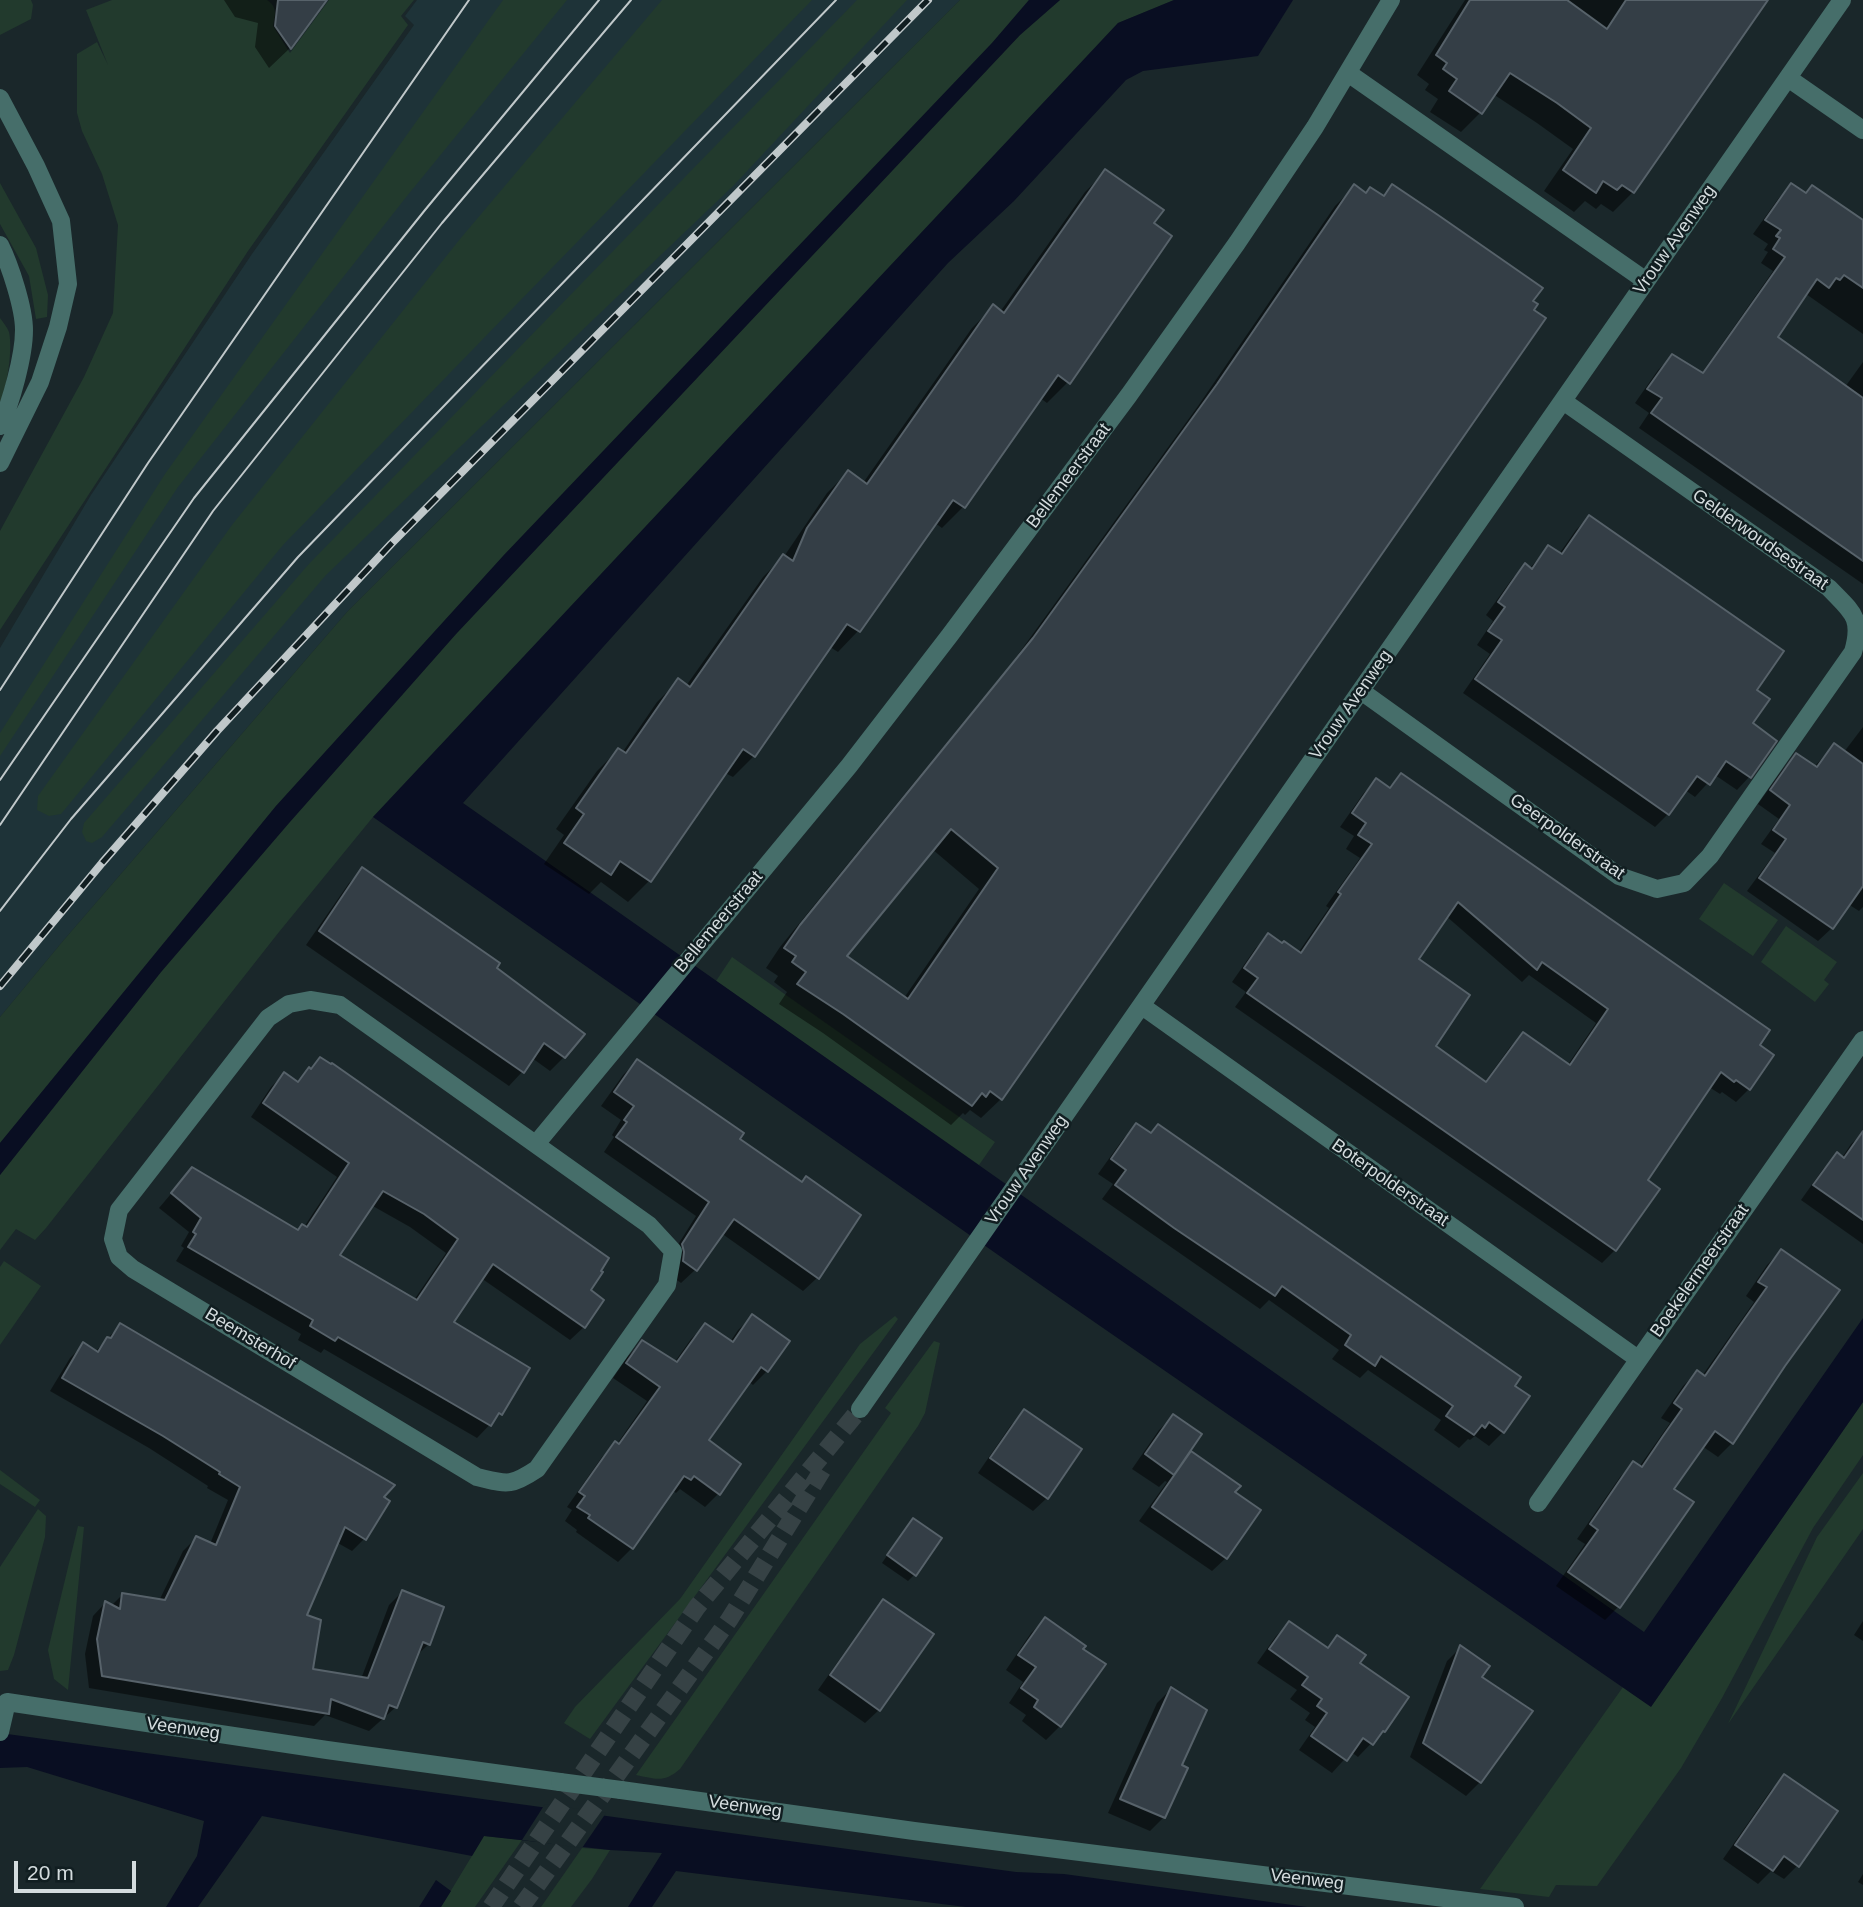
<!DOCTYPE html>
<html>
<head>
<meta charset="utf-8">
<style>
  body { margin:0 }
  #map { position:relative; width:1863px; height:1907px; overflow:hidden; background:#1a272a; font-family:Helvetica,sans-serif }
  canvas { display:block }
  .scale { position:absolute; left:14px; top:1861px; width:122px; height:32px; box-sizing:border-box; border:4px solid #d4dcde; border-top:0; padding-left:9px; font-size:21px; line-height:24px; white-space:nowrap; color:#d4dcde; -webkit-text-stroke:5px #111e21; paint-order:stroke }
</style>
</head>
<body>
<div id="map">
<canvas width="1863" height="1907"></canvas>
<div class="scale">20 m</div>
</div>
<script>
const c = document.querySelector('canvas').getContext('2d');
c.lineJoin = 'round';
function fill(path, color) { c.fillStyle = color; c.fill(path, 'evenodd'); }
function stroke(path, color, width, dash) { c.strokeStyle = color; c.lineWidth = width; c.lineCap = dash ? 'butt' : 'round'; c.setLineDash(dash || []); c.stroke(path); }
function drawText(font, color, halo, rows, align = 'center') {
  c.font = font + ' Helvetica,sans-serif'; c.lineWidth = 5; c.setLineDash([]); c.textBaseline = 'middle'; c.strokeStyle = halo; c.fillStyle = color; for (const [text, x, y, turn = 0] of rows) {
    c.save(); c.translate(x, y); c.rotate((+turn || 0) * Math.PI / 180); c.textAlign = isNaN(turn) ? turn : align; if (halo) c.strokeText(text, 0, 0); c.fillText(text, 0, 0); c.restore();
  }
}
fill(new Path2D(`
  M417,0H960L347,612L63,941L0,1017V648L91,495L252,254L414,25L405,16Z`), '#1e3338');
fill(new Path2D(`
  M0,0H31L33,5L31,19L0,35Z
  M112,0H267C278,7 275,15 273,26L290,53L329,0H414L401,16L408,25L248,251L0,630V531L84,377L113,313L118,225L102,174L82,131L77,113V54L97,42L108,65L86,10Z
  M503,0H567L407,196L178,487L0,756V733L165,474Z
  M662,0H812L283,545L61,814L49,816L37,810L38,796L232,525L460,239Z
  M857,0H907L733,186L326,575L102,837L92,843L86,841L82,832L84,823L308,565Z
  M960,0H1029L992,43L504,555L276,806L0,1143V1017L63,941L347,612Z
  M1060,0H1174L1118,23L373,817L279,932L46,1228L35,1240L16,1229L0,1250V1175L161,972L289,823L456,634L1020,35Z
  M0,183L36,248L48,295L47,317L36,319L29,276L0,224Z
  M0,318C3,322 7,327 9,332C13,350 7,386 0,404Z
  M1724,883L1778,920L1753,956L1699,919Z
  M1786,926L1837,962L1824,980L1829,984L1815,1002L1761,962Z
  M732,957L995,1142L979,1165L716,981Z
  M4,1261L41,1286L0,1345V1267Z
  M895,1316L898,1319L590,1739L564,1723L575,1707L680,1599L860,1344Z
  M934,1341L940,1343L925,1413L918,1426L680,1769C664,1783 656,1779 636,1775L891,1413L885,1408Z
  M1863,1402V1455L1813,1528L1722,1698L1681,1768L1597,1886L1556,1885L1549,1897L1480,1889L1623,1687L1651,1706Z
  M0,1470L40,1500L35,1507L0,1484Z
  M1863,1473V1529L1728,1724L1817,1537Z
  M38,1509L46,1516L45,1537L14,1655L8,1670L0,1671V1567Z
  M78,1526L84,1527L68,1690L54,1679L48,1650Z
  M484,1836L522,1840L475,1907H441Z
  M582,1848L610,1850L592,1879L571,1907H541Z`), '#223a2d');
fill(new Path2D(`
  M1029,0H1060L1020,35L456,634L289,823L161,972L0,1175V1143L276,806L504,555L992,43Z
  M1174,0H1293L1258,56L1143,71L1126,80L1014,201L948,263L463,803L1644,1632L1863,1318V1402L1651,1707L1051,1292L373,817L1118,23Z
  M0,1733L1016,1872L1064,1874L1307,1907H966L676,1871L652,1907H628L662,1853L610,1850L484,1836L472,1856L262,1816L198,1907H166L197,1856L204,1821L27,1767L0,1768Z
  M436,1880L451,1891L441,1907H419Z`), '#090e22');
fill(new Path2D(`
  M545,1804L606,1813L582,1848L522,1840Z`), '#1a272a');
fill(new Path2D(`
  M224,0H325L290,48L269,68L255,47L258,23L235,17Z
  M1465,0H1766L1633,192L1613,212L1601,204L1596,209L1585,201L1574,212L1544,191L1573,149L1537,123L1493,94L1480,113L1461,132L1430,112L1438,99L1425,90L1429,84L1417,75Z
  M1106,171L1152,224L1068,382L1047,403L1040,398L963,507L942,528L935,523L858,631L838,652L830,647L754,756L733,777L725,773L649,881L628,902L601,882L589,894L544,864L564,835L556,829L597,771L618,750L622,753L657,702L678,681L686,686L763,577L785,555L827,493L848,472L863,483L972,328L993,307L1000,312L1085,192Z
  M1791,185L1805,195L1863,222V334L1806,294L1776,338L1845,387L1863,362V584L1639,428L1649,413L1635,403L1658,370L1672,356L1701,374L1773,271L1761,263L1768,252L1764,250L1768,244L1753,234L1778,199Z
  M1393,186L1001,1099L981,1118L970,1110L965,1115L963,1113L951,1125L823,1033L779,1004L787,992L774,982L778,976L766,968L780,947L1014,660L1198,406L1335,206L1354,187L1365,194L1382,197ZM932,849L979,889L904,998L845,957Z
  M1589,517L1754,690L1750,776L1737,790L1715,775L1695,797L1685,790L1668,814L1655,827L1463,693L1490,654L1477,645L1493,621L1486,615L1512,579L1525,565L1529,569L1549,547L1559,554L1576,530Z
  M1863,727V907L1859,911L1848,904L1832,928L1818,941L1747,891L1775,853L1761,844L1779,819L1758,804L1783,769L1796,755L1814,767L1834,745L1844,752Z
  M1401,775L1758,1045L1749,1089L1736,1102L1722,1092L1720,1094L1709,1087L1645,1180L1615,1250L1602,1263L1235,1007L1246,992L1232,982L1255,949L1268,935L1298,953L1329,908L1326,906L1360,858L1346,849L1354,836L1340,827L1363,794L1376,780L1388,788ZM1446,916L1522,982L1529,975L1596,1023L1567,1066L1523,1034L1510,1047L1484,1083L1434,1047L1416,959Z
  M363,870L494,969L564,1057L550,1071L532,1058L522,1072L509,1086L306,945L349,883Z
  M320,1059L589,1291L584,1327L570,1340L481,1278L451,1323L528,1368L500,1414L477,1438L324,1349L321,1353L298,1340L301,1334L176,1261L184,1248L181,1246L189,1232L159,1208L192,1169L297,1231L304,1227L337,1177L251,1117L271,1087L284,1074L296,1082ZM371,1205L410,1227L446,1253L414,1300L337,1256Z
  M637,1061L738,1139L817,1278L803,1291L721,1233L695,1270L681,1283L670,1275L669,1259L696,1216L604,1152L614,1137L612,1135L621,1120L601,1106L623,1075Z
  M1137,1125L1150,1134L1158,1126L1513,1386L1503,1432L1489,1446L1475,1436L1470,1440L1468,1439L1459,1448L1434,1430L1441,1420L1368,1370L1360,1378L1332,1359L1339,1350L1269,1300L1260,1309L1102,1199L1113,1184L1098,1174L1123,1139Z
  M1863,1133V1244L1801,1200L1823,1169L1837,1155L1841,1159L1851,1144Z
  M1781,1251L1784,1365L1732,1443L1718,1457L1702,1446L1671,1489L1619,1606L1605,1620L1556,1586L1585,1544L1577,1539L1620,1477L1634,1463L1639,1467L1670,1423L1661,1418L1683,1386L1697,1372L1702,1376L1754,1302L1746,1296L1767,1265Z
  M752,1317L767,1371L753,1385L748,1381L706,1441L719,1493L705,1507L680,1489L676,1493L672,1490L632,1548L618,1562L576,1532L577,1530L565,1521L572,1510L567,1507L602,1457L616,1444H617L647,1401L613,1378L628,1356L642,1343L674,1363L691,1339L705,1325L730,1342L738,1330Z
  M120,1325L382,1497L365,1538L352,1551L336,1542L305,1616L311,1671L361,1679L389,1605L402,1592L429,1644L415,1657L396,1707L369,1731L325,1715L314,1726L89,1688L85,1654L93,1616L105,1603L111,1606L122,1595L159,1601L183,1551L196,1538L210,1544L228,1500L207,1488L208,1486L149,1448L50,1391L70,1358L83,1345L95,1352Z
  M1025,1411L1047,1498L1033,1511L978,1473L1011,1425Z
  M1173,1416L1184,1458L1185,1459L1191,1453L1233,1493L1226,1558L1212,1571L1139,1521L1167,1482L1165,1481L1159,1487L1132,1469L1159,1430Z
  M913,1520L914,1575L908,1581L882,1563L907,1526Z
  M884,1602L879,1710L865,1723L818,1690L870,1616Z
  M1045,1619L1081,1650L1103,1665L1060,1726L1046,1740L1022,1721L1026,1715L1009,1703L1023,1682L1006,1670L1031,1633Z
  M1863,1621V1641L1854,1635Z
  M1289,1623L1326,1649L1337,1637L1358,1663L1406,1697L1383,1731L1358,1757L1351,1752L1332,1773L1299,1750L1315,1727L1305,1720L1310,1713L1290,1699L1297,1690L1257,1663L1276,1636Z
  M1460,1648L1480,1677L1530,1712L1480,1782L1466,1796L1410,1757L1447,1661Z
  M1171,1689L1180,1766L1164,1817L1150,1831L1108,1813L1157,1703Z
  M1785,1777L1797,1866L1784,1879L1771,1871L1758,1884L1723,1859L1771,1790Z
  M1863,1874V1885L1858,1882Z`), '#0007');
const building = new Path2D(`
  M278,0H327L291,49L275,26Z
  M1470,0H1567L1607,29L1626,0H1768L1634,193L1622,185L1617,190L1603,181L1596,193L1563,170L1591,128L1557,103L1510,73L1482,114L1449,91L1457,79L1443,69L1447,63L1436,55Z
  M1105,169L1164,210L1154,223L1172,236L1070,384L1058,375L965,508L953,500L860,632L847,624L755,757L743,749L651,882L620,861L611,875L564,843L584,814L576,808L618,748L626,753L678,678L690,687L783,554L793,561L807,528L848,470L867,484L993,304L1004,313Z
  M1791,183L1806,193L1812,185L1863,220V288L1844,275L1840,280L1836,278L1829,288L1817,279L1778,337L1863,398V561L1651,413L1662,398L1647,389L1672,354L1703,373L1785,257L1773,249L1780,238L1776,236L1781,230L1765,220Z
  M1354,184L1366,193L1370,187L1384,196L1392,184L1438,215L1543,288L1533,301L1538,304L1534,310L1546,318L1002,1100L990,1091L986,1097L982,1093L972,1106L843,1014L797,984L806,972L792,962L796,956L784,948L800,925L1033,638L1217,384ZM951,829L998,868L908,999L847,956Z
  M1589,515L1784,651L1757,690L1770,699L1753,723L1777,741L1751,778L1726,761L1710,785L1697,776L1669,815L1475,679L1502,640L1488,631L1505,607L1498,602L1511,583L1525,563L1532,569L1548,545L1562,554Z
  M1834,743L1863,764V886L1833,929L1759,878L1786,839L1773,830L1790,805L1770,790L1796,753L1817,767Z
  M1401,773L1770,1030L1760,1045L1774,1055L1750,1090L1736,1080L1734,1082L1721,1072L1648,1180L1660,1189L1616,1251L1247,993L1258,978L1244,968L1268,933L1282,943L1284,941L1301,953L1341,894L1338,892L1372,844L1358,835L1366,823L1352,813L1376,778L1390,788ZM1458,902L1537,970L1542,962L1608,1009L1570,1065L1523,1032L1486,1082L1436,1046L1470,995L1419,959Z
  M362,867L500,963L497,968L585,1034L565,1058L544,1043L524,1073L319,931Z
  M320,1057L331,1064L332,1063L609,1258L601,1271L603,1272L591,1290L604,1300L585,1328L493,1264L454,1322L530,1368L502,1415L499,1413L491,1426L338,1337L335,1341L310,1326L313,1320L188,1247L196,1234L193,1232L201,1218L171,1193L192,1167L298,1230L302,1224L307,1227L349,1163L263,1103L284,1072L298,1082L309,1067L311,1069ZM383,1191L424,1214L458,1239L417,1300L340,1255Z
  M637,1059L744,1133L740,1139L802,1182L806,1176L861,1215L819,1279L734,1219L697,1271L683,1261L684,1252L682,1244L709,1202L616,1137L627,1122L624,1120L634,1106L614,1092Z
  M1136,1123L1151,1133L1158,1124L1521,1377L1515,1386L1530,1396L1504,1433L1489,1422L1485,1428L1482,1425L1474,1435L1446,1416L1453,1406L1381,1356L1375,1366L1345,1345L1351,1335L1282,1286L1275,1296L1174,1228L1115,1185L1126,1170L1111,1159Z
  M1863,1131V1220L1813,1185L1837,1152L1844,1158Z
  M1781,1249L1840,1290L1785,1366L1733,1444L1715,1431L1674,1489L1694,1502L1620,1608L1568,1572L1598,1530L1590,1524L1633,1461L1642,1467L1663,1436L1682,1409L1674,1403L1697,1370L1705,1376L1736,1331L1767,1287L1758,1282Z
  M752,1314L790,1341L768,1372L761,1367L709,1440L741,1464L720,1495L694,1476L691,1480L684,1476L633,1549L588,1518L590,1515L577,1507L585,1496L579,1492L615,1441L619,1444L660,1387L626,1363L642,1340L677,1362L705,1323L733,1342Z
  M120,1323L395,1485L384,1497L390,1501L366,1540L345,1527L307,1615L321,1620L313,1669L368,1678L402,1590L444,1607L430,1645L423,1642L397,1708L389,1705L384,1719L331,1699L329,1714L102,1676L97,1639L105,1601L120,1609L122,1593L165,1600L196,1536L216,1545L240,1487L219,1474L220,1472L163,1436L62,1378L83,1342L98,1352L107,1337L111,1338Z
  M1024,1409L1082,1449L1048,1499L990,1458Z
  M1173,1414L1202,1434L1174,1475L1145,1454Z
  M1191,1451L1241,1486L1235,1492L1261,1510L1227,1559L1152,1507Z
  M913,1518L942,1538L916,1576L887,1555Z
  M883,1599L934,1634L880,1711L830,1675Z
  M1045,1617L1086,1646L1083,1649L1106,1664L1061,1727L1034,1707L1038,1700L1021,1688L1036,1667L1018,1655Z
  M1289,1621L1328,1648L1337,1635L1366,1655L1360,1663L1409,1697L1385,1732L1383,1731L1373,1745L1363,1738L1347,1761L1311,1736L1327,1713L1317,1706L1322,1699L1302,1685L1308,1677L1269,1649Z
  M1460,1645L1490,1666L1482,1677L1533,1711L1481,1783L1423,1743Z
  M1171,1687L1207,1710L1182,1765L1188,1768L1165,1818L1120,1799Z
  M1784,1774L1838,1811L1799,1867L1784,1856L1773,1871L1735,1845Z`);
fill(building, '#343e46');
stroke(building, '#57626a', 2);
stroke(new Path2D(`
  M491,1907L697,1607L860,1409
  M521,1907L729,1620L823,1469`), '#364245', 18, [18, 9]);
stroke(new Path2D(`
  M1348,73L1646,281
  M1788,78L1863,130
  M0,98L36,166L61,221L68,284L58,327L40,382L0,463
  M0,245C10,265 24,308 24,330C24,356 11,403 0,426
  M1361,691L1619,876L1657,889L1684,883L1710,856L1853,652C1863,617 1852,612 1829,588L1563,401
  M310,1000L340,1005L649,1225L673,1251L667,1285L537,1469C510,1487 507,1484 477,1477L133,1269L119,1257L113,1239L119,1210L268,1018L289,1004Z
  M1142,1006L1638,1359
  M536,1144L849,766L950,635L1129,395L1237,243L1315,127L1391,0
  M860,1409L1842,0
  M1538,1503L1863,1040
  M0,1732L7,1702L327,1750L560,1782
  M621,1790L914,1831L1515,1907`), '#466e6a', 18);
stroke(new Path2D(`
  M0,690L148,463L469,0
  M0,780L194,498L425,210L599,0
  M0,825L213,511L442,223L631,0
  M0,911L71,819L298,557L836,0`), '#c0c8ca', 2);
const rail = new Path2D(`
  M0,986L102,863L217,731L391,544L928,0`);
stroke(rail, '#c0c8ca', 8);
stroke(rail, '#111e21', 5, [16]);
stroke(new Path2D(`
  M560,1782L621,1790`), '#466e6a', 18);
drawText('18px', '#d4dcde', '#111e21', [
  ["Vrouw Avenweg",1675,240,-55],
  ["Bellemeerstraat",1069,476,-53],
  ["Gelderwoudsestraat",1760,540,35],
  ["Vrouw Avenweg",1351,705,-55],
  ["Geerpolderstraat",1567,837,35],
  ["Bellemeerstraat",719,922,-50],
  ["Vrouw Avenweg",1027,1170,-55],
  ["Boterpolderstraat",1390,1183,35],
  ["Boekelermeerstraat",1700,1271,-55],
  ["Beemsterhof",250,1339,31],
  ["Veenweg",183,1729,8],
  ["Veenweg",745,1807,8],
  ["Veenweg",1307,1880,7]
]);
</script>
</body>
</html>
